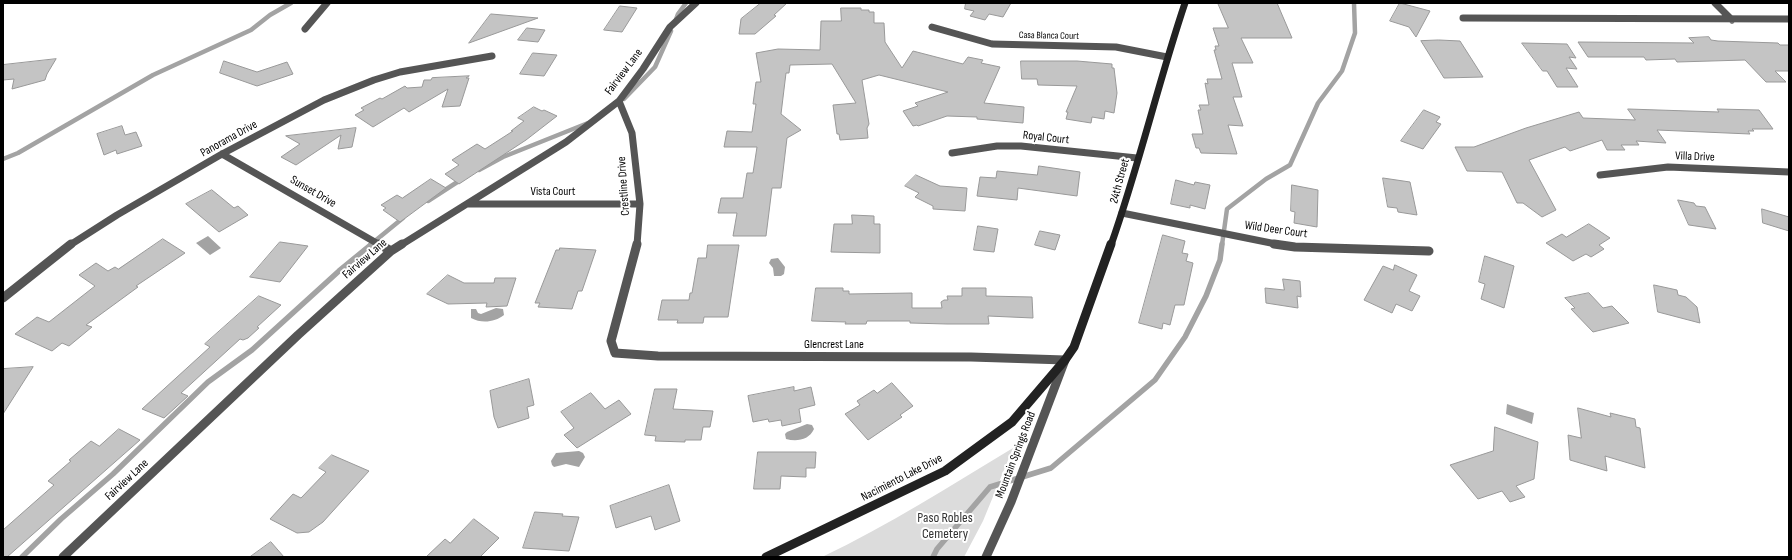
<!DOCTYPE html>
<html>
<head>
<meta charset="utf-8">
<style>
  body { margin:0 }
  #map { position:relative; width:1792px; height:560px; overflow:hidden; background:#fff; font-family:"Sofia Sans Condensed",sans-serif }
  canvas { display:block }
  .frame { position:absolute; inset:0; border:4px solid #000; pointer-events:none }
</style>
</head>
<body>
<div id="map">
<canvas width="1792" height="560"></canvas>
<div class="frame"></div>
</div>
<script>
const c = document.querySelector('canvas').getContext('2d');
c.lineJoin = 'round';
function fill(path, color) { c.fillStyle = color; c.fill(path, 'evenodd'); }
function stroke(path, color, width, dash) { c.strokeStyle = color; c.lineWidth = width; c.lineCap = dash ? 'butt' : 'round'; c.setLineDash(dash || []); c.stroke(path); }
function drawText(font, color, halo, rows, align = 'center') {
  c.font = font + ' "Sofia Sans Condensed",sans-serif'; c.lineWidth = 4; c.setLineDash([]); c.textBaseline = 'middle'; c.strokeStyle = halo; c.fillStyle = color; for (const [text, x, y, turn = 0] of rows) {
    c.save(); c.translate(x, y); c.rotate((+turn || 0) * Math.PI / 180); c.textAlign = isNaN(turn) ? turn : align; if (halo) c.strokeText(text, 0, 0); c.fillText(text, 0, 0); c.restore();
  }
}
fill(new Path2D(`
  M1013,448L983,521L964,557H822C889,525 950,486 1013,448Z`), '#dcdcdc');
fill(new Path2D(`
  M208,236L221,248L210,255L196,243Z
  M778,258L785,267L784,274L781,276H774L773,268L769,263L771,259Z
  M496,308L503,309L504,315C495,322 482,324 471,318V309H476L478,313L481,314Z
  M1507,404L1534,413L1532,424L1506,414Z
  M807,424L812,425L814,429C809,440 797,442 786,439L785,434L787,432Z
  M579,451L583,453L585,457L579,467L566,464L554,467L552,465L551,461L556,453Z`), '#a3a3a3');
stroke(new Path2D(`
  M675,22L678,14L686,3
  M624,99L655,67L671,31
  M3,159L18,153L153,75L251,30L270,15L291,3
  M479,170L503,157L588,123
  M428,201L462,179
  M370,245L403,218
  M1222,245L1227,209L1266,179L1290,165L1318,103L1342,71L1355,33L1354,3`), '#a3a3a3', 4.5);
stroke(new Path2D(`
  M22,557L61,519L113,474L208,382L252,350L339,271L372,244
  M933,557L937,549L990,487L1051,468L1155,380L1185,337L1206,296L1220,260L1222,244`), '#a3a3a3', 5.5);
const building = new Path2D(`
  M761,3H787L774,15L776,16L755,34H739L741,19Z
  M966,3H1011L1003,17L989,14L985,20L970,16L974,11L965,9Z
  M1218,3H1277L1292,38H1241L1253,63H1232L1242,97H1233L1243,126L1228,125L1237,154L1201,153L1199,148H1196L1192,134H1203L1198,110H1201L1199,105H1209L1205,83L1208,84L1207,79H1222L1214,50H1216L1215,46H1219L1213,28H1228Z
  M1400,3L1430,11L1416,37L1409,27L1390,21Z
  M620,6L637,8L622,32L604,30Z
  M841,8H861V10H869V12H874V23H884L885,42L902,68L913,51L963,64L968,57L983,60L981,63L1000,67L984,103L1024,107L1023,123L977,119V117L947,116L918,126L917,125L913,126L903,111L918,106L915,103L948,92L879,75L862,80L869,124L867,128L868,138L840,140L839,134H837L833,105L856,103L832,64L790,65L789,73H786L781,114L801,130L787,138L781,188H772L766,236H733L737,213H718L721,198H743L747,173H753L757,147H724L727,131L752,132L756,104H753L756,82H761L756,53L778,49L820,50L821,21H841Z
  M491,14L538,18L469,43Z
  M527,28L545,30L538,42L518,40Z
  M1709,37L1711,40L1718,41L1778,43L1780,45H1789V71H1775L1786,82H1766L1745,60L1677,62L1675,59L1646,60L1644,57H1588L1578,42L1694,43L1689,38Z
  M1439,40L1460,41L1483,77L1444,78L1421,41Z
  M1522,43L1567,44L1576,58L1569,57L1577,69L1566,68L1578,87H1557L1547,71H1543Z
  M533,53L557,55L544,76L520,74Z
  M56,59L47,74L45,80L12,89L14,79L3,80V65Z
  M224,61L257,72L287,62L293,74L257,86L220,73Z
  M1021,61H1077L1112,64V68H1114L1117,93L1114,113L1105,111L1104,119L1092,117L1091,123L1066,119L1068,112H1066L1077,86L1038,85L1037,79H1022Z
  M469,76L466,78H469L460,106L442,107L448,89L409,112L404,108L373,127L355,115L364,110L361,108L380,98L382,99L405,86L407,88L422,87L424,80H431L432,78Z
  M534,107L542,111L544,110L557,116L526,140L459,184L445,174L459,165L452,160L477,144L485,149L513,131H511L524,121L518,118Z
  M1628,109L1719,112L1717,109L1759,110L1773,129H1752L1754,131H1748L1750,134L1657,130L1666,143L1636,141L1639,145H1621L1625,150H1607L1602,140L1570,151L1565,147L1529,160L1556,210L1542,217L1523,203H1517L1502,172L1467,171L1455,147H1474L1526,128L1579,112L1583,118L1635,120Z
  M1424,110L1440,117L1436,122L1441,124L1423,149L1401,141Z
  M122,126L125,135L136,132L142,146L117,154L116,150L104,155L97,134Z
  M356,128L352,147L338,149L341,135L296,165L281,157L300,144L286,136Z
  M1039,166L1080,172L1077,196L1018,188L1017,200L977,196L980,177L996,178L997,171L1037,175Z
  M916,175L940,186L967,188L965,211L933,209V206L915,197L919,193L905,186Z
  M1383,178L1410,182L1417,215L1398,212L1397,208L1388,207Z
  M431,179L446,188L400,222L383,210L386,208L381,205L397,195L402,198Z
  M1176,180L1194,185L1195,182L1210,185L1205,209L1190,205V208L1171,204Z
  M1292,185L1318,190L1317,227L1294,223L1295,212L1291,211Z
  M212,190L234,208L238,206L248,215L219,232L186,204Z
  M1678,200L1694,203L1696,206L1705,207L1716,229L1689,225Z
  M1762,209L1789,217V231L1763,223Z
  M852,215L874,216V224H880V253L831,252L834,224H852Z
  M1589,224L1610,238L1599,245L1604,249L1591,257L1586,254L1573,261L1546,243L1562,234L1566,237Z
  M978,226L998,229L994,252L974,250Z
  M1040,231L1060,235L1055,250L1035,245Z
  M1163,235L1185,241L1182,253L1188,254L1186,261L1193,263L1184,305H1175L1170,325L1163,323L1162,329L1139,323Z
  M163,239L185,253L136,286L138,287L86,325L92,327L69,346L62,343L52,351L15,334L37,317L49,322L95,286L79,275L96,263L108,271L115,267L118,269Z
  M280,242L308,246L280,282L250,277Z
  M708,245H739L728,317H704L703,323H677L678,320H658L662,300H689L690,293H692L698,258H706Z
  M560,248L596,250L582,291H578L572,309L538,307L540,303H535L556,250H559Z
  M1485,256L1514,266L1504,308L1481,299L1485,284L1479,282Z
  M1395,265L1417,275L1409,291L1420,296L1412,311L1396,304L1392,313L1364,300L1383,266L1393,270Z
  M448,275L464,283H494L495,278H516L507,306L486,307L487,303L448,304L427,294Z
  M1283,279L1300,281L1301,297L1297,296L1298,308L1266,303L1265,288L1284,290Z
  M1654,285L1677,290L1678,295L1686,297L1697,307L1700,323L1658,312Z
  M816,288H843V291H849V294L912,293V308H942L941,302L944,300H948L947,296H962V288H986V296L1032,297L1033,318L988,316L989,324H947L910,323V321H867L866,324H845L846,322L812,321Z
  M1589,293L1603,308L1612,306L1629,323L1593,332L1571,309L1575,308L1565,298Z
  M259,296L281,305L257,327L259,328L248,338L243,340L240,339L181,393L188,396L164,418L142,409L210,347L205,344Z
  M33,367L3,414V369Z
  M529,379L534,405L527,407L529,418L498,428L494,417L490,391Z
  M892,383L913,406L900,415L902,417L868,440L845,414L860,405L857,401L874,390L877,393Z
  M794,387V391L811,387L815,405L799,409L801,422L782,426L781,420L769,422L768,419L753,422L748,396Z
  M655,389H677L673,409L713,411L710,427H703L701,440H685V442L655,441L656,436L645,435Z
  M591,393L605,409L619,400L631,414L577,448L564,435L574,428L561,412Z
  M1578,408L1611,417L1610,413L1635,419L1636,427L1640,428L1645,468L1605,456L1607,471L1570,460L1568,435L1581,438Z
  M1495,427L1538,442L1534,479L1516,486L1525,497L1510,502L1502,491L1478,499L1450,465L1493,451Z
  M119,429L140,440L7,557H3V530L54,485L48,481L71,461L69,460L91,441L99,446Z
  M758,452H816L815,468H806V477L781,476L780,489H754Z
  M332,455L369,471L323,522L309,532L297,533L270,519L293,494L301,498L326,472L319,468Z
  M669,485L680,521L655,530L651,516L616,528L610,506Z
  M535,512L563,514L562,516L579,517L569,551L523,548Z
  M474,519L499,538L480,557H426L445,539L450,543Z
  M271,542L284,557H250Z`);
fill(building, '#c4c4c4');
stroke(building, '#999', 1);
stroke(new Path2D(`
  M1715,3L1732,20
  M1463,18L1789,19
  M932,27L992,44L1116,47L1167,57
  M305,29L327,3
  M619,101L632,133L640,204L637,245
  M952,153L997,146H1021L1137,158
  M222,154L380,245
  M1600,175L1668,167L1789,172
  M467,204H640
  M1122,213L1281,245
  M70,245L117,215L222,154L324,100L374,80L400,72L492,56
  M401,245L566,142L619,101L643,69L670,27L696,3`), '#555', 7);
stroke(new Path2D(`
  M379,244L391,251
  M637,244L611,341L615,353L658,356L971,357L1065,360L1011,502L986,557
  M1274,244L1295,247L1429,251
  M3,298L71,244
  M63,557L298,335L391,251L402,244`), '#555', 9);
stroke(new Path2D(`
  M1111,245C1139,166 1158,83 1185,3`), '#222', 7);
stroke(new Path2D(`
  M766,557L945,471L1012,422L1065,360L1074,347L1111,244`), '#222', 9);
drawText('10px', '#000', '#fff', [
  ["Casa Blanca Court",1049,36,1]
]);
drawText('12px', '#000', '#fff', [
  ["Fairview Lane",624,72,-53],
  ["Royal Court",1046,138,6],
  ["Panorama Drive",229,139,-29],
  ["Villa Drive",1695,157,2],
  ["24th Street",1120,181,-75],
  ["Crestline Drive",624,186,-94],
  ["Sunset Drive",313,192,30],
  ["Vista Court",553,192],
  ["Wild Deer Court",1276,230,8],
  ["Fairview Lane",365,259,-41],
  ["Glencrest Lane",834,345],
  ["Mountain Springs Road",1016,455,-69],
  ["Nacimiento Lake Drive",902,478,-27],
  ["Fairview Lane",127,480,-43]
]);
drawText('14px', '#333', '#fff', [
  ["Paso Robles",945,518],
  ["Cemetery",945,534]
]);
</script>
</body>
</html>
